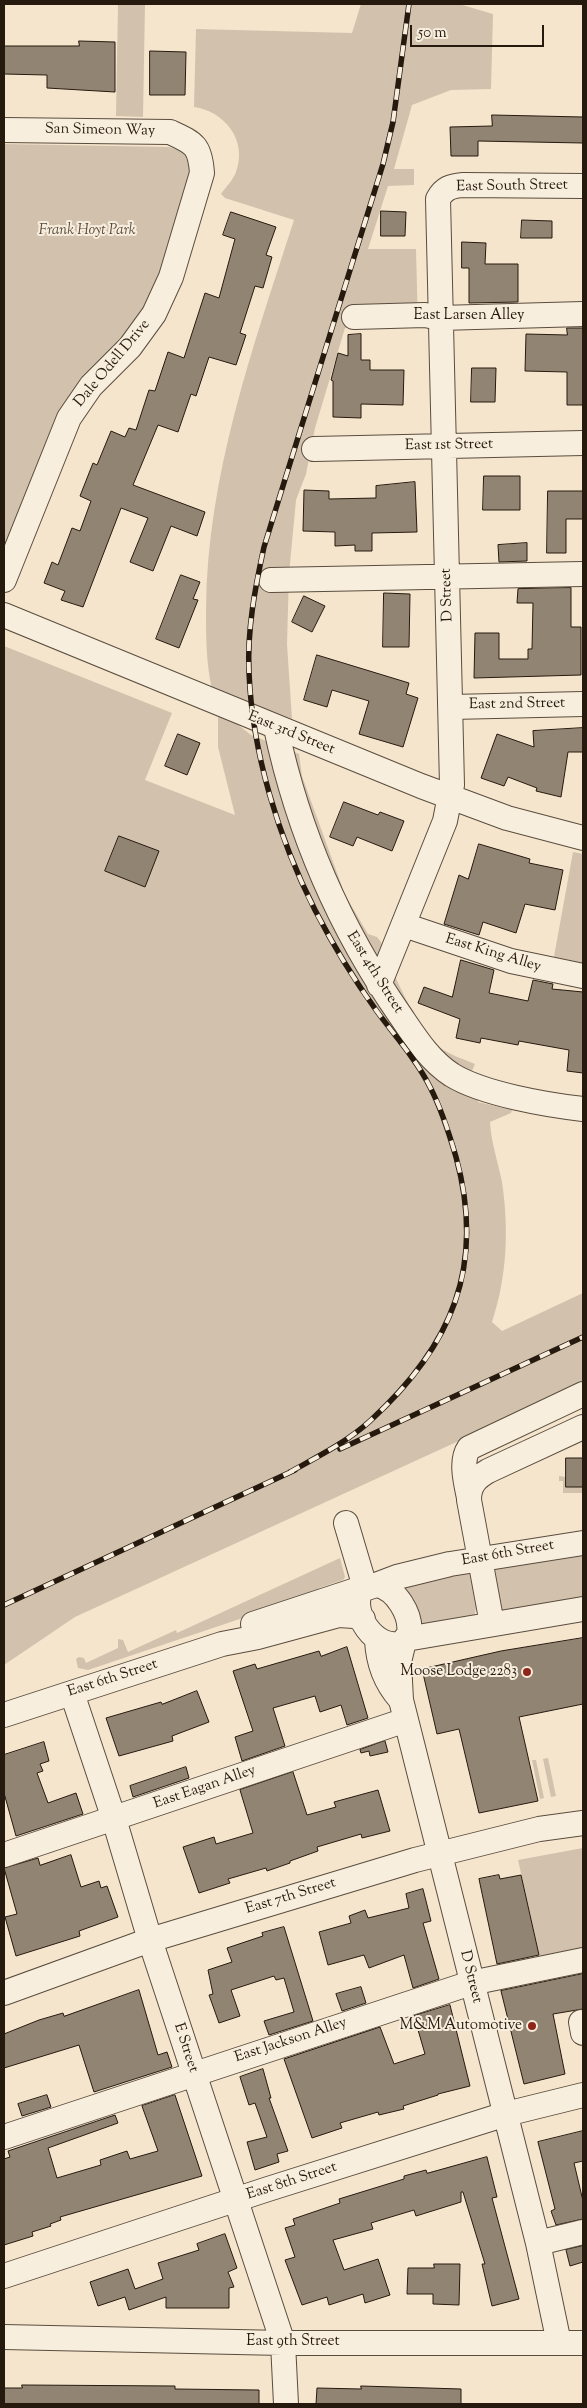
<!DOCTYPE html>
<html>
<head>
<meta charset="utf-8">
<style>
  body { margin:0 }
  #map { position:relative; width:587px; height:2408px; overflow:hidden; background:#f5e5cd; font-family:"Sorts Mill Goudy",serif }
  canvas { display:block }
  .frame { position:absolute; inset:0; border:5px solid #261a0f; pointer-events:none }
  .scale { position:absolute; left:410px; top:25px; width:134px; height:22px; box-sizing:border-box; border:2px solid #261a0f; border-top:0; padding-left:6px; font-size:15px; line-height:18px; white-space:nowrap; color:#261a0f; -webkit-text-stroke:4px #f8eede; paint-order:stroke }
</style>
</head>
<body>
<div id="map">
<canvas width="587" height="2408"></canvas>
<div class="frame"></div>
<div class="scale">50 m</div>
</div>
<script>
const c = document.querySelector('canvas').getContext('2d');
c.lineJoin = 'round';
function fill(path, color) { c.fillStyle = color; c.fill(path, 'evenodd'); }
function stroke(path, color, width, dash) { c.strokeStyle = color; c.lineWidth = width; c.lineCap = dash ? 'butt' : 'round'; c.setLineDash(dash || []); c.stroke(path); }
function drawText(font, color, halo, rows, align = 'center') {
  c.font = font + ' "Sorts Mill Goudy",serif'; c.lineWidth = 4; c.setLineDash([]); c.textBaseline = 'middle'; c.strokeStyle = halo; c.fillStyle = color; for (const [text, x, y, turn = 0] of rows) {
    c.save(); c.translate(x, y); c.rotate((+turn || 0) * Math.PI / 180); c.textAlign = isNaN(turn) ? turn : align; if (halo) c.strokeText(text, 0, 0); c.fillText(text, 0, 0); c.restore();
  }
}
fill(new Path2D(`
  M118,4H145L143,117L116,116Z
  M361,4H459L493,14L491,89L451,90L412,105L394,169H414V185L388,186L368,249H416L418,326L345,328L315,428L306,474L296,500L289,574L287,644L292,719L212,689C206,663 206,636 206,610C207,475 253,347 294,220L225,198L221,194C226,187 233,180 236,172C248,140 224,111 194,107L196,29L352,33Z
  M4,144L169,147L182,151L192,167L156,288L4,557Z
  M4,646L172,713L145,780L235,815L218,747V716L236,723L251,735L299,754L302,776L345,895L368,934L377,937L381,942C391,968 417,1031 439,1047C450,1055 463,1059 475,1064L472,1071L478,1102L512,1110L511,1113L490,1122C491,1142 498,1162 502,1182C509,1229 507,1277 492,1322L502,1331L583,1293V1384L75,1617L4,1665Z
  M573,852L583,854V967L553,962Z
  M559,1476L566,1477V1487H583V1493H563V1481H559Z
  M583,1548V1602L502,1613L492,1569Z
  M340,1558L345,1577L343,1580L319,1588L320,1592L88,1670L78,1668L76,1659L79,1657L84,1658L86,1663L118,1648V1639L123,1640L128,1652L176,1630L177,1633Z
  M469,1569C474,1583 480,1602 474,1616L423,1631L395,1585Z
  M548,1758L556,1796L551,1797L543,1759Z
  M532,1760H536L544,1798L540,1799Z
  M583,1848V1951L540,1958L518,1860Z`), '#d2c2ad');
const building = new Path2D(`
  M79,41L115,42V92L47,88V75L4,74V46H79Z
  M150,51L186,52L185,95H150Z
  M492,115L583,117V143L478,141V156H451L450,127L492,126Z
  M381,211L406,212L405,236H381Z
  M231,212L276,227L266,255L272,257L263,288L255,286L240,333L246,335L236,365L209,357L196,396L191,394L178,432L158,425L133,485L205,512L197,536L171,526L153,571L130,562L148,518L121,508L83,607L61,600L65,591L44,583L52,562L58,565L72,528L80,531L91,501L80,496L93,463L97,465L111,431L125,437L129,428L136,430L149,390L155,391L168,352L184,358L205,293L219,298L235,239L223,235Z
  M522,220L552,221V238H521Z
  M462,242L486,243L485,264H518V302L469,303V268H462Z
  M567,328H583V405H567V372L525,371L526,334L567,335Z
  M361,334V360H370V370H404L403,405L361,404V418L333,417V381L331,380L338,353L348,356V335Z
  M472,368H496L495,402H471Z
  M484,476H520V510H483Z
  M415,482L417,532L372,533V551H355V545L335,546V532L303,531L304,490L329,491V499L376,498V486Z
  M548,491H583V519H566V553H547Z
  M527,543V561L499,562L498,545Z
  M181,575L200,582L193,599L198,600L179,648L156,639Z
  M571,588V627H581V675L474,678L475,633H499V659H528V649H532L533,603H517L518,589Z
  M384,593L410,594L409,647H383Z
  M304,596L325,606L312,632L292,622Z
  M317,655L409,683L406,694L418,698L403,747L359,734L369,701L332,690L327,707L304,700Z
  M583,728V752H568L561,797L536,791L537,788L508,777L504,786L481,778L497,734L534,747L533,731Z
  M178,734L200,743L187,775L165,766Z
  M344,802L378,815L380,812L404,821L392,851L357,837L353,846L330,837Z
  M119,836L159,851L145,887L105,871Z
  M479,844L530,859L529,863L563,870L555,910L525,904L516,933L483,922L479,935L444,924L459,875L468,879Z
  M461,960L494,970L489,993L528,1001L533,980L553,984L552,989L583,992V1073L567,1071L569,1050L519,1041L518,1045L481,1038L480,1043L456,1038L460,1019L418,1003L424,987L452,997Z
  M566,1458H583V1487H566Z
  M583,1638V1704L519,1717L538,1801L479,1813L459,1729L437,1734L422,1669L501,1651Z
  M347,1647L368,1718L347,1725L341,1705L320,1712L315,1696L273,1708L285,1746L242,1761L235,1737L253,1731L233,1671L255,1664L257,1669L319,1651L321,1656Z
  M197,1691L209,1722L172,1736L173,1741L119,1756L106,1718L161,1702L162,1704Z
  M385,1741L388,1752L370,1756L369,1751L361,1753L360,1750Z
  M44,1742L49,1761L40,1764L43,1771L37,1773L48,1803L76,1793L83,1814L16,1836L4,1793V1755Z
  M186,1767L189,1778L133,1797L130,1786Z
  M293,1772L307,1815L336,1807L334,1802L378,1790L390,1831L362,1838L361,1834L317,1847L318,1851L290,1861V1863L267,1871L266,1868L228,1879L230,1883L199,1893L183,1847L214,1837L216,1844L253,1833L240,1790Z
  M71,1855L81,1887L99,1881L101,1888L107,1886L118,1917L79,1931L80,1936L16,1956L5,1917L17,1914L4,1868L38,1858L40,1865Z
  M499,1875L500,1879L521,1875L539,1955L497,1964L479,1879Z
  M423,1889L431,1921L423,1923L439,1979L413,1988L404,1955L369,1968L364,1955L328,1965L319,1932L351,1923L349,1916L365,1910L368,1918L409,1908L406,1894Z
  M284,1927L313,2021L269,2035L264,2021L294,2012L284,1978L276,1980L274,1976L231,1990L240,2016L219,2023L209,1995L213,1994L208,1970L232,1962L227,1948L263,1936L262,1933Z
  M583,1974V2009L553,2014L565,2074L524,2084L501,1991Z
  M361,1987L366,2003L342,2011L336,1994Z
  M139,1990L158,2055L167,2052L172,2067L94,2092L79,2045L4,2068V2034L39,2020L63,2013L64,2016Z
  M450,2005L470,2086L438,2094V2095L403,2106L404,2109L379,2115L378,2112L340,2123L342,2128L312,2138L284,2059L380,2027L394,2064L425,2054L414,2016Z
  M263,2069L271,2098H269L288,2151L277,2154L279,2162L255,2170L247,2142L267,2137L255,2103L249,2105L240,2077Z
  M47,2095L51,2107L22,2116L18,2104Z
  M175,2095L202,2176L60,2217L61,2220L50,2224L51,2226L32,2232L33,2236L4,2245V2159L10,2157L8,2151L115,2115L118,2123L48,2148L57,2178L101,2165L100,2160L127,2151L130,2159L158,2151L142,2106Z
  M583,2131V2161L574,2163L583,2201V2219L556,2225L551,2211L555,2209L538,2142Z
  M487,2157L497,2197L492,2198L519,2299L492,2306L482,2264H485L463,2192H461V2202L416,2216L414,2210L371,2223L373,2229L333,2240L344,2270L378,2259L390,2295L365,2303L363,2294L329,2305L327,2297L302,2305L285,2260L295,2257L285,2228L295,2225L293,2219L340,2203L339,2199L404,2179V2176L426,2170L427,2173Z
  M225,2234L237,2268L228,2272L234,2287L229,2288V2308H166V2297L129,2310L125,2297L98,2306L90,2282L128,2269L135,2289L163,2279L158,2263L199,2250L197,2244Z
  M583,2246V2262L570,2266L566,2250Z
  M434,2264H460L459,2305L433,2304V2294H407L408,2268H434Z
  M22,2385L175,2386V2389L259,2390V2404H4V2388H22Z
  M361,2386L461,2389V2404H316L317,2388L361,2389Z`);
fill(building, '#928472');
stroke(building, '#261a0f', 1);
const minor = new Path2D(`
  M4,130L170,132C194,143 200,145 202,173L171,277L154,314L130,347L91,386L69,418L4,580
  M354,317L425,315L440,318L583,314
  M314,449L583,443
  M271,580L583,574
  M4,615L421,786L507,818L583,838
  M451,707L583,704
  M276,728C298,832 339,927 400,1015C415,1037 429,1060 452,1075C483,1094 547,1105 583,1109
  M404,925L511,961L583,976
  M379,985L445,821L452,785L438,199C444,188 451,186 463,185L583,186
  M469,1498C466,1483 460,1461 469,1448L583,1394
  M376,1585L397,1577L450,1564L583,1543
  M376,1585C396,1588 412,1615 409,1634L402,1643C376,1652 349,1613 361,1590Z
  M253,1624L365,1587L346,1523
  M492,1624L469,1500C469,1485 476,1478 488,1471L583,1427
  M406,1639L583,1609
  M377,1640C378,1662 385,1682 400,1699
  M404,1641L399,1662L401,1700L538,2243L559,2343
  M72,1693L114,1819L150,1940L283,2343L286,2404
  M4,1715L222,1644L258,1637L339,1615L354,1616L363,1619
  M4,1855L406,1720
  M4,1993L150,1940L415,1860L539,1829L583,1823
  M581,2022L583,2033
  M4,2137L471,1983L583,1960
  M538,2243L583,2232
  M4,2276L265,2190L506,2114L583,2095
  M4,2337L283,2343H583`);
stroke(minor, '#5a4d3e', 26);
stroke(minor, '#f8eede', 24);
const rail = new Path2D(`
  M340,1449L583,1337
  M290,1472C317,1457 347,1442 370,1421C452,1346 486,1266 456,1157C449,1133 442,1110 430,1087C416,1059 394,1035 376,1010C353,978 333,945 315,910C279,839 252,753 249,672C247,630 255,588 264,547L383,164L393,122L409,4
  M4,1605L295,1470`);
stroke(rail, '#261a0f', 5.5);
stroke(rail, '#f8eede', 4, [11]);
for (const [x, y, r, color] of [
  [527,1672,5,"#8f2418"],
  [532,2026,5,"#8f2418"]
]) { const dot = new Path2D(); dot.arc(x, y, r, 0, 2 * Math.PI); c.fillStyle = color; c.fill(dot); stroke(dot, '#f8eede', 2); }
drawText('15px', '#261a0f', '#f8eede', [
  ["San Simeon Way",100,131,1],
  ["East South Street",512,187,-1],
  ["East Larsen Alley",469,316],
  ["Dale Odell Drive",113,364,-50],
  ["East 1st Street",449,446,-1],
  ["D Street",448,595,-92],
  ["East 2nd Street",517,705,-1],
  ["East 3rd Street",291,734,22],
  ["East King Alley",493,954,17],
  ["East 4th Street",374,973,58],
  ["East 6th Street",508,1554,-10],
  ["East 6th Street",113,1679,-18],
  ["East Eagan Alley",205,1788,-19],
  ["East 7th Street",291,1897,-17],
  ["D Street",470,1977,76],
  ["East Jackson Alley",291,2041,-18],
  ["E Street",185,2048,72],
  ["East 8th Street",292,2182,-18],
  ["East 9th Street",293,2342]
]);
drawText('italic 15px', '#5a4c3e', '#f8eede', [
  ["Frank Hoyt Park",87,231]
]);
drawText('15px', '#261a0f', '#f8eede', [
  ["Moose Lodge 2283",517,1672],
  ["M&M Automotive",522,2026]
], 'right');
</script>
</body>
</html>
